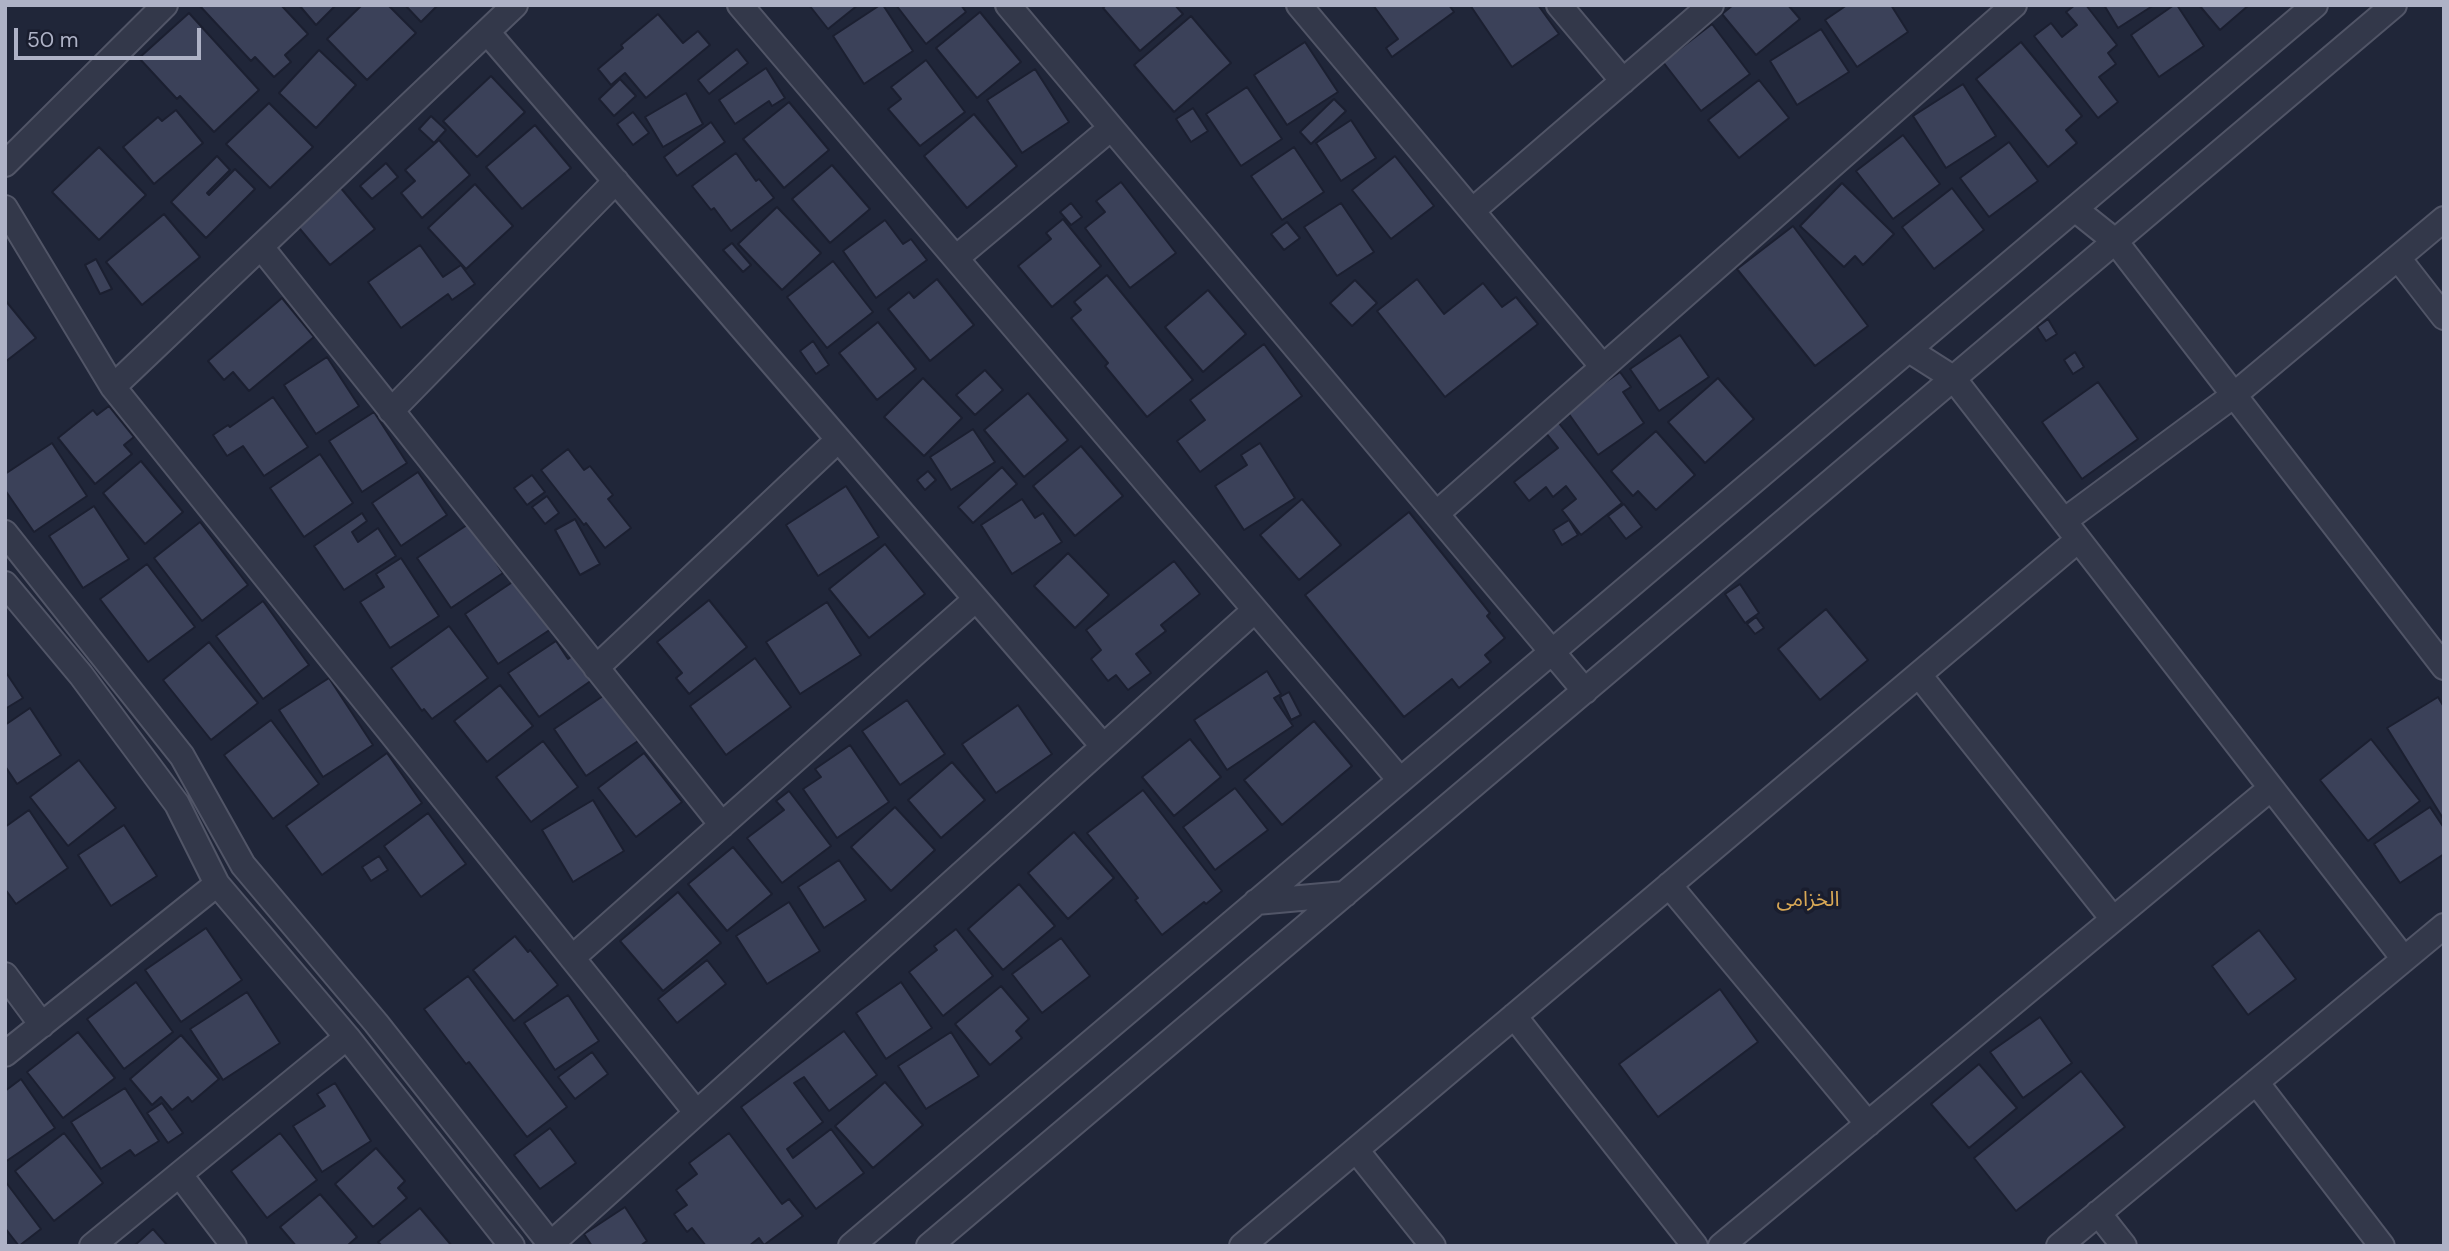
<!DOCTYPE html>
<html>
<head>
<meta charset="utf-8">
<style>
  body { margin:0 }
  #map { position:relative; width:2449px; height:1251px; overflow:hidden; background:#202639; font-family:"DM Sans",sans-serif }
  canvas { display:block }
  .frame { position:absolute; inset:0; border:7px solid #aeb2c6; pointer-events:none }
  .scale { position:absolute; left:14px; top:28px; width:187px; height:32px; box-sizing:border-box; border:4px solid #aeb2c6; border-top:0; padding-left:9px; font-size:21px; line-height:24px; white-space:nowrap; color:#aeb2c6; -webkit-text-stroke:5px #191d2e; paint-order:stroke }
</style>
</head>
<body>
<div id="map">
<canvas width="2449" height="1251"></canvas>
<div class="frame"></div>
<div class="scale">50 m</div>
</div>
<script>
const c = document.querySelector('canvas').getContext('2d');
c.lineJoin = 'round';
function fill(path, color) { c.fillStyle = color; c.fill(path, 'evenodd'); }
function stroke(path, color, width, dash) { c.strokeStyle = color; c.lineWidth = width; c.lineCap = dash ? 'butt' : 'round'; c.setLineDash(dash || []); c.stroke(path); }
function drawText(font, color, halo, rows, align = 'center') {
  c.font = font + ' "DM Sans","Noto Sans Arabic",sans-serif'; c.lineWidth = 7; c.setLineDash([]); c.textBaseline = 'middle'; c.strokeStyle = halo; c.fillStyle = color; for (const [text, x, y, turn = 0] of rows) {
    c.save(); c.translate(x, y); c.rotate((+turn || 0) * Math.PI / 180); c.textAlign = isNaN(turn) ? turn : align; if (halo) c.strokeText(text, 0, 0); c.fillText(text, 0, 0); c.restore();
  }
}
const building = new Path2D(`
  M199,5H281L308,34L285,55L291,62L274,77L255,57L251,61Z
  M299,5H336L316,25Z
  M362,5H388L416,33L367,80L327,39Z
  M405,5H438L421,22Z
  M809,5H858L828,29Z
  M880,5H883L913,51L864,84L833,36Z
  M896,5H961L966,12L926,44Z
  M1106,5H1175L1183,14L1140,51L1103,8Z
  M1373,5H1449L1454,12L1392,57L1386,48L1398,39Z
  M1470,5H1538L1559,34L1512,67Z
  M1733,5H1788L1800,19L1756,55L1722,14Z
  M1847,5H1891L1908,32L1857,67L1825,20Z
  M2075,5H2086L2117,45L2108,53L2116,64L2099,77L2118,102L2098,118L2034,36L2051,23L2062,37L2077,25L2066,12Z
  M2104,5H2154L2118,28Z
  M2174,5H2177L2204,46L2159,77L2131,35Z
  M2199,5H2249L2220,30Z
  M980,12L1021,62L977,98L936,48Z
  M189,13L259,90L214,132L180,96L177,99L139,58Z
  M658,14L683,43L698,31L710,45L646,98L625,73L611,85L598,69L623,48L621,45Z
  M1191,16L1231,63L1174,112L1134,65Z
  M1712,24L1750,74L1701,111L1663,62Z
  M1821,29L1849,72L1797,105L1770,61Z
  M1305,42L1338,92L1287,125L1254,75Z
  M2021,42L2082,116L2066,130L2077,143L2048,167L1976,79Z
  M737,49L748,63L709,94L698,80Z
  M319,50L356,85L316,128L279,93Z
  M926,60L965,112L920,146L888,109L901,99L891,87Z
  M766,68L785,98L772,106L769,101L735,124L719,100Z
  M1035,69L1069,122L1022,153L987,100Z
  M491,76L525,112L477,157L443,121Z
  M620,79L636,96L614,116L599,99Z
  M1759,80L1789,118L1739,158L1708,120Z
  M1963,84L1996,136L1946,168L1913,116Z
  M1247,87L1282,139L1241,166L1206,114Z
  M686,93L703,124L663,147L645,117Z
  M1334,99L1346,111L1311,144L1300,132Z
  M789,102L829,150L784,188L743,139Z
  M269,103L313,147L270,188L226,144Z
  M1193,108L1208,131L1191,142L1176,119Z
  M176,110L203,143L154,184L123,147L158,117L162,121Z
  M633,112L649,133L633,145L617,124Z
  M974,114L1017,166L967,208L924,156Z
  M431,116L446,130L434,143L419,129Z
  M1351,120L1376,158L1341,181L1316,143Z
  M711,122L725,142L677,176L664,157Z
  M535,125L571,168L522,209L486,167Z
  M1903,135L1940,184L1893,219L1856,171Z
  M439,140L470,175L422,218L401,193L415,181L405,170Z
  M2009,142L2038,181L1989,217L1960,178Z
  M99,147L146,195L99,240L52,192Z
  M1294,147L1324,192L1282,220L1251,176Z
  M736,153L756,181L759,179L774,198L731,231L714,208L711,210L692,186Z
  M217,156L230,170L207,193L209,195L235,169L255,189L206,238L171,202Z
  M1395,156L1434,206L1391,239L1352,190Z
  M386,163L398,177L372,199L360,186Z
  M832,165L870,209L830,243L792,199Z
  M1121,182L1176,253L1130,288L1085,228L1105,212L1096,201Z
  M1842,183L1894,234L1863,265L1855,256L1844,267L1800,226Z
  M475,184L513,226L466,269L428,228Z
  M340,187L375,229L330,265L295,223Z
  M1952,188L1984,230L1934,269L1902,227Z
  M1071,203L1082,217L1071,225L1060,212Z
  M1341,203L1374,252L1337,276L1304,227Z
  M777,207L821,253L782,290L738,244Z
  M164,214L200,257L142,305L106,262Z
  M1063,219L1101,266L1052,307L1018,266L1051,239L1046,233Z
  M885,220L903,244L911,239L927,260L876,298L843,251Z
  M1287,222L1300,238L1284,250L1271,234Z
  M1793,226L1868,326L1815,366L1737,269Z
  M732,243L751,265L743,272L723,250Z
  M420,245L443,277L461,265L475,284L452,300L448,294L401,328L368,282Z
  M96,259L112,289L100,294L85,265Z
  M833,261L873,312L827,348L787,297Z
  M1107,275L1193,380L1147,417L1105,366L1108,363L1071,318L1081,310L1074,302Z
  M937,279L974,325L930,361L888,309L909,292L914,298Z
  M1417,279L1444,314L1483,283L1502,307L1516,297L1538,324L1445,397L1377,311Z
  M1355,280L1377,303L1352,326L1330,303Z
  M1208,290L1246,334L1203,372L1165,327Z
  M282,298L314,337L249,391L233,372L224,380L208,361Z
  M5,300L36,338L5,362Z
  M2048,319L2057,334L2046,341L2037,327Z
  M878,322L916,369L877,400L839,353Z
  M1680,335L1709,377L1659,411L1630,369Z
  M813,341L829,365L816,374L800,351Z
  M1264,344L1302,396L1200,472L1177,441L1205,420L1190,400Z
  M2075,352L2084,367L2073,374L2064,360Z
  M327,357L359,406L316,434L284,385Z
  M985,370L1003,390L975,415L956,395Z
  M1620,372L1631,387L1623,392L1644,423L1598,455L1566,410Z
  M923,378L962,418L924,456L884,417Z
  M1718,378L1754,419L1705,463L1668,422Z
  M2098,382L2138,439L2082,479L2042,422Z
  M1028,393L1068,440L1024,477L984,430Z
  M273,397L308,447L264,476L243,446L227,456L213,435L228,425L230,427Z
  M109,406L134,437L124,445L132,454L95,484L58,438L93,410L97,415Z
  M374,412L407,463L362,492L329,441Z
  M1554,417L1622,503L1581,535L1562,510L1576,499L1566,486L1553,497L1546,487L1529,501L1514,482L1558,448L1541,427Z
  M973,429L995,462L951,490L930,457Z
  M1656,431L1695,475L1656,510L1638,491L1633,496L1611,471Z
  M52,443L87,496L34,532L5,490V474Z
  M1260,443L1295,498L1244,530L1215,486L1247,465L1241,455Z
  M1081,446L1123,496L1075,536L1033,486Z
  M568,449L584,470L590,466L613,495L608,499L631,528L605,548L586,523L584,525L541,470Z
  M320,454L353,503L304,537L270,488Z
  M141,461L183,512L145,544L103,493Z
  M1002,467L1017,484L973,523L958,507Z
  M928,471L936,480L925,490L917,480Z
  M418,472L447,515L401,546L372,503Z
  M532,475L545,492L527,505L514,488Z
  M846,486L879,537L818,576L786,525Z
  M547,496L559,513L545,524L532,507Z
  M1022,499L1035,518L1043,513L1062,542L1012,574L981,525Z
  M1302,499L1341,545L1299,580L1260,535Z
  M1624,504L1642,527L1626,539L1608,516Z
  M94,506L129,559L83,588L49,536Z
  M1409,512L1490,613L1487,616L1505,638L1485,655L1491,662L1459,688L1452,679L1404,717L1305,595Z
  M362,513L367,521L352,532L358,542L378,528L396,556L344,590L314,546Z
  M575,519L600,564L580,575L555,530Z
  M1569,520L1578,535L1562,545L1553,530Z
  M200,522L248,585L202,621L154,558Z
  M470,523L503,573L451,608L417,558Z
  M885,544L925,594L869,638L829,589Z
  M1068,553L1109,595L1075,628L1034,586Z
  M401,558L439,616L390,648L360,602L384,587L376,574Z
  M1174,561L1200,594L1161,625L1166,631L1136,654L1151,673L1128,690L1116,675L1108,681L1091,659L1101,650L1086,630Z
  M147,564L195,627L148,662L100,599Z
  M517,579L551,629L498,664L465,614Z
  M1740,584L1759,613L1745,623L1725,594Z
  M709,600L747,647L689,694L676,678L682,673L657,642Z
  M263,601L309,665L263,699L216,636Z
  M827,602L861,655L800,694L766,642Z
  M1826,609L1868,660L1820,700L1778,649Z
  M1756,617L1764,628L1755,634L1747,624Z
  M449,626L488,678L432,719L424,709L422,711L391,668Z
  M556,641L568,659L574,655L592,680L539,717L508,673Z
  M209,642L258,703L211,740L163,680Z
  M755,658L791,707L726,755L690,706Z
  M5,671L23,698L5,709Z
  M1267,671L1281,694L1274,698L1293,726L1227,770L1194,720Z
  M329,678L373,745L323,777L279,710Z
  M500,685L533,726L487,762L454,721Z
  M1289,692L1301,715L1291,720L1280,697Z
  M606,694L638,741L586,776L554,729Z
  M2438,697L2444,707V820L2387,728Z
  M907,700L945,754L900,785L862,731Z
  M1018,705L1052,754L996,793L962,744Z
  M30,708L61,755L17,784L5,766V725Z
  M271,720L319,784L273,819L224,755Z
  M1314,721L1352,766L1282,825L1244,780Z
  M1190,739L1221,777L1174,816L1142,777Z
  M2371,739L2420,801L2368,841L2320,780Z
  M543,741L578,787L531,822L496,777Z
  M850,745L889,802L837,838L803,789L821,777L815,769Z
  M387,753L422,803L322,875L286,826Z
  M644,753L682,802L636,837L598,788Z
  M79,760L116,808L68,846L30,797Z
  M952,762L985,800L941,838L908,800Z
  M1235,788L1268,830L1215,870L1183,827Z
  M1143,790L1222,891L1206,904L1204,902L1162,935L1135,900L1138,898L1087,833Z
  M789,791L831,846L782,883L747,838L784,810L776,801Z
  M593,800L624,851L573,882L542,830Z
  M895,807L935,850L891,891L851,847Z
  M2430,807L2444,828V854L2400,883L2374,844Z
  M29,810L68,868L16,904L5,889V827Z
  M428,813L466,864L421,897L384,846Z
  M124,825L157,876L111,906L78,855Z
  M1074,832L1114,878L1068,919L1028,873Z
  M733,847L772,894L727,931L688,884Z
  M379,856L388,870L371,881L362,867Z
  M839,860L866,900L824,928L798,887Z
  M1019,884L1055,926L1003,970L968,929Z
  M678,892L721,943L663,991L620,941Z
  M789,902L820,951L767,984L736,936Z
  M206,928L242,980L181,1022L145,970Z
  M956,929L993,976L943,1016L909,972L937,950L934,946Z
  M2259,930L2296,979L2248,1015L2212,966Z
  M515,936L528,952L530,950L558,985L514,1021L473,970Z
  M1061,938L1090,976L1042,1013L1012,974Z
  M707,960L726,984L677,1023L658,999Z
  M468,976L567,1107L527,1137L469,1062L466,1064L424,1009Z
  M136,982L173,1032L124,1069L87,1019Z
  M901,982L932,1028L886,1059L856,1013Z
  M1001,986L1029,1019L1016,1031L1022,1038L990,1065L955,1024Z
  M1720,989L1758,1042L1658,1117L1619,1064Z
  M247,992L280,1043L223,1080L190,1029Z
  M568,995L599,1041L555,1070L524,1023Z
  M2040,1017L2072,1063L2023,1098L1990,1052Z
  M844,1031L877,1075L829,1111L804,1077L794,1083L823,1122L787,1149L793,1158L831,1129L864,1173L816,1209L741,1107Z
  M78,1032L115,1078L63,1118L27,1072Z
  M951,1032L979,1076L926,1109L898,1066Z
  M181,1035L219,1079L192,1102L188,1097L172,1110L161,1097L152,1105L130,1079Z
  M592,1052L608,1074L575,1099L558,1077Z
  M1979,1064L2017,1108L1969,1148L1931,1104Z
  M2081,1071L2125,1127L2016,1211L1974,1158Z
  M21,1079L55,1128L5,1162V1091Z
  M885,1082L923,1125L873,1168L835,1126Z
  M335,1083L371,1141L322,1172L293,1126L325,1106L317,1094Z
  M125,1088L159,1141L135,1156L130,1150L101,1169L71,1122Z
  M162,1103L183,1133L168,1143L147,1113Z
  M550,1128L576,1163L540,1189L514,1155Z
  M64,1133L103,1183L54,1221L15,1171Z
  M280,1133L317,1180L267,1218L231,1171Z
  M729,1133L782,1204L789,1199L803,1216L764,1245L759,1238L749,1246H706L692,1228L687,1232L674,1214L687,1205L676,1190L697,1174L689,1163Z
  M376,1148L405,1181L398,1188L407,1198L373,1227L335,1184Z
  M5,1181L41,1229L19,1246L5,1228Z
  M320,1194L357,1237L347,1246H296L280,1227Z
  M625,1207L647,1241L640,1246H592L584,1234Z
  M420,1208L452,1246H382L378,1242Z
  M153,1229L168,1246H134Z`);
fill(building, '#3b4159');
stroke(building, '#1b1f30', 2);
const minor = new Path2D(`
  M740,5L1400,780
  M1008,5L1585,691
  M1299,5L1603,367
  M1559,5L1623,81
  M487,32L1103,746
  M5,164L165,5
  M5,208L113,387L696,1112
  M2075,209L2115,241L2444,667
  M1472,211L1711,5
  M261,247L722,825
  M956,258L1111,128
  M2398,258L2444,317
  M1909,350L1953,378L2404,959
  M113,387L515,5
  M391,411L616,181
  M1436,514L2014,5
  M2064,521L2234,395L2444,219
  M5,533L182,756L243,865L376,1023L552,1246
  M5,584L81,675L177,804L217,884L347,1037L512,1246
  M596,668L838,440
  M1919,675L2113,919
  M1669,885L1868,1124
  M1256,902L1345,894
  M572,958L976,599
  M5,975L42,1025
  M1514,1016L1695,1246
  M5,1054L217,884
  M2256,1082L2382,1246
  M1356,1150L1433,1246
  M180,1175L234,1246
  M2098,1213L2124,1246
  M551,1244L1255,610
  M92,1246L347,1037
  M851,1246L2315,5
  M929,1246L2394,5
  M1242,1246L2078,540
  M1721,1246L2271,788
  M2059,1246L2444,926`);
stroke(minor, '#515567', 28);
stroke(minor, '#33384a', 24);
drawText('21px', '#d8a856', '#191d2e', [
  ["الخزامى",1808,900]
]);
</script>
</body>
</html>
